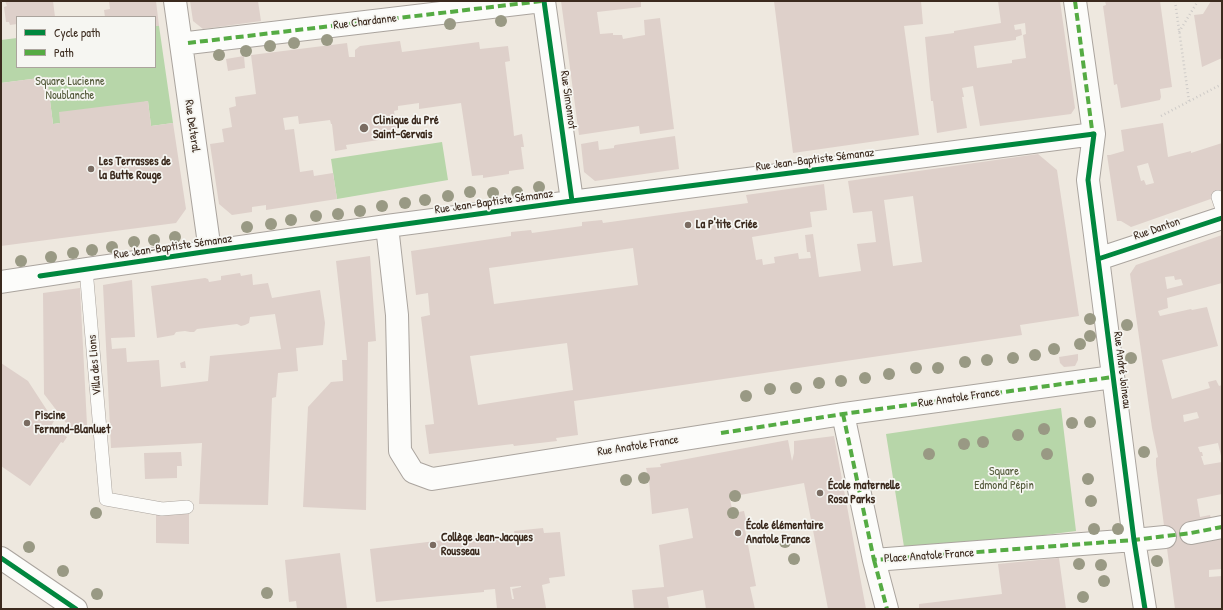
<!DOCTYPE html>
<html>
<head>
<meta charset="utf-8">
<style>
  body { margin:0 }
  #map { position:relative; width:1223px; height:610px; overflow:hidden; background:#eee8df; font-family:"Patrick Hand",sans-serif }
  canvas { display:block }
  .frame { position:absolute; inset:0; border:2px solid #3b2a1e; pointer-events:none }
  .legend { position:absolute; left:16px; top:16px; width:140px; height:52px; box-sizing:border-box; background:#f6f6f2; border:1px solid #aba49d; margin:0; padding:5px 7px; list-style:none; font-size:12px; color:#3b2a1e }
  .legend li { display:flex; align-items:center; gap:8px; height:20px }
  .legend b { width:20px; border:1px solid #aba49d }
</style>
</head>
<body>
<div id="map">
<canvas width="1223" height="610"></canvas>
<div class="frame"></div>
<ul class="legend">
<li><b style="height:5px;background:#00873e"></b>Cycle path</li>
<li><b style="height:5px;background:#55ab43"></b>Path</li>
</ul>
</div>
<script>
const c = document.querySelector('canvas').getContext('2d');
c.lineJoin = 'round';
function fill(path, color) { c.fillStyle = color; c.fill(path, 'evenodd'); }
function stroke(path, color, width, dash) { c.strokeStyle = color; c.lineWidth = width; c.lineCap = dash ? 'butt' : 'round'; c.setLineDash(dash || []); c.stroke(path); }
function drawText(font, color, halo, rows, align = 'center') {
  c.font = font + ' "Patrick Hand",sans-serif'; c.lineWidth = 3.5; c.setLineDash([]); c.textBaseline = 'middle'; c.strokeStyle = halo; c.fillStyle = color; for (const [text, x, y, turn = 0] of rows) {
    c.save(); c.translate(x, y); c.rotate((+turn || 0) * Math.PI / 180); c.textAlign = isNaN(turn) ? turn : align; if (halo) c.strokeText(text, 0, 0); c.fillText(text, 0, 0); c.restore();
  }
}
fill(new Path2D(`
  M155,26H159L173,123L151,126L148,101L60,123L53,124L47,77L1,83V40L17,38V67H155Z
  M442,142L448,180L337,199L331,159Z
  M1061,408L1076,531L905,553L886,434Z`), '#b7d6a9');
fill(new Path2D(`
  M5,1H53L55,17H17V24L10,25L9,22H6L4,7L7,6Z
  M109,1H156L159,26H155V17H105L104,10L110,9Z
  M190,1H258L261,21L203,29L193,21Z
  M561,1H641V7L597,12L600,34L613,33V35H622L623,39L645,35L644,20L660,18L674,129L640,134L639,126L579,135Z
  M774,1H921L923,24L904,26L919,135L793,153Z
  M998,1H1060L1075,108L1071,114L980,126L973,86L962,88L964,97H962L967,128L937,133L933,101H931L925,37L954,33V31L1001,23ZM1025,23L1026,34L1023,35L1026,58L1012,60V63L977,68L974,46L1016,40V37L1022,35L1021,29L1015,30L1014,25Z
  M1105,1H1160L1172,87L1160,89L1161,97L1160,100L1121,108L1117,84L1114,85L1112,70L1103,6L1106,5Z
  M1211,1H1222V58L1202,67L1194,15L1203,14Z
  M400,41L402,52L479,42L480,49L508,46L510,61L505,62L513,126L514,136L522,134L524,147H521L524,169L509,171V174L483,178V175L472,176L461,103L419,109V103L398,106V110L394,111L398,137L346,145L347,149L335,151L332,124H331L330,120L299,124L298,116L283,118L285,130L294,129L300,172L313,170L314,176L333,173L337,199L266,210V205L252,207V212L232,215L219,204L210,144L224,142L222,129L232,127L229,108L236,106L235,97L256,94L251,55L347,43L349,57H355V50L360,46Z
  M244,56L245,68L228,71L226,59Z
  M47,77L53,124L60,123L59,112L148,101L151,126L173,123L186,209L176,223L1,246V83Z
  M1163,123L1168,157L1191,151V153L1222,143V195L1131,227L1121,221H1117L1107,155H1110L1124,151L1121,130ZM1148,163L1154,183L1146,185L1144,180L1141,181L1137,166Z
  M675,136L679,169L595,181L584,172L581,144L598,141L599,150L614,148V146L615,145Z
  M1038,154L1057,170L1079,316L1020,325L1022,335L574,401L578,435L556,438L557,441L514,446L513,444L429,454L425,425L434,424L421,317L430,315L428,293L416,295L411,251L511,236V232L531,230L532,233L582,226V222L602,220L603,223L748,203L746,195L824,184L827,210L810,212L812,227L752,237L756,260L762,259L763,265L775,263L774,257L798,253L799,259L811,258L810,252H807L805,235L813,234L819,277L861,271L857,244L876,242L872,211L853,213L848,181ZM913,196L922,262L893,266L884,200ZM633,248L638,285L494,304L489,268ZM567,343L573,390L478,405L470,356Z
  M1222,235V283L1167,298L1168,308L1158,311L1160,316L1191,309L1192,310L1207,307L1218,346L1162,360L1172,399L1210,388L1208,382L1216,380L1219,386L1222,385V460L1218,443L1198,447L1200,452H1202L1203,456H1201L1204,465L1222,462V494L1197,499L1200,517L1210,515L1212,521L1222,537V569L1209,570V577L1222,576V609H1175L1156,465V458L1158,457L1152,428L1130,274L1136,265ZM1174,276L1175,280L1181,279L1183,285L1167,289L1165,277ZM1197,412L1199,418L1184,422L1183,415Z
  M370,256L376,341L368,342L366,510L303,507L308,407L331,382L343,381L342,360H347L336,261Z
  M240,273L241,276L252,274L253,285L268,283L272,298L320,290L325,323L323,345L296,348L298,371L278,373L276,397L272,398L268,505L199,504L202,443L111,448L103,285L132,280L135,337L111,338L112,349L126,348L127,362L159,360L161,387L208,381L210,356L281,349L275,314L250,317L249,323L245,325L241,326L237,324L197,329L194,332H190L185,331L176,332L174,335L157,338L151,286L205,278L208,279L209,282L221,280V276Z
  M80,288L87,425L70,428L44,394L43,293Z
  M1078,354V360L1075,366L1064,367L1060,363L1059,357Z
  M185,361L186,368H181L180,363Z
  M1,363L28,381L54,421L51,426L67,437L63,443L61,442L30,486L1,466Z
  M834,436L866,609H828L804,483L735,496L729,495L733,513L744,511L747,524H744L756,586L750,587L755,609H706L703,590L667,597L669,609H634L632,590L664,587L659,545L693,538L688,508L652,514L649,480L646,468L661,467L660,464L788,440L792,461L794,453V441Z
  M181,452L182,466H177V478L145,479L144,453Z
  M156,511L189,512V544L156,543Z
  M543,528L544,533L560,532L565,576L549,578L550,583L542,585L546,608L497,609L495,589L484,590V592L376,602L370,549L477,536L478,541L515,536L514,531ZM521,586V587L512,589L514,599H512L510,587Z
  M340,553L347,609H297L296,601L289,602L285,560Z
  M1059,558L1066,609H919V604L1002,594L998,564Z`), '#ded0ca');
const lane = new Path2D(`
  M1218,197L1222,209
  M86,269L106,499L162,509L187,507`);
const street = new Path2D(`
  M175,1L210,251
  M544,1L572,201
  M1075,1L1094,134L1088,180L1134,540L1145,609
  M188,43L542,1
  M387,226L397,315L400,451L413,472L432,479L843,414L1113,377
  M1098,259L1222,218
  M1,282L86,269L387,226L1094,134
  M843,414L874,560L1134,540L1165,537
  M1191,533L1222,527
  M1,558L76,609
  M874,560L887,609`);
stroke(lane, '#aaa49e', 14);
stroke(street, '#aaa49e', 24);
stroke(new Path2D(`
  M1175,1L1189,101
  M1179,32L1198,1
  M1161,116L1222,84`), '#cdcac7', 2.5, [1, 3]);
stroke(lane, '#fcfcfa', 13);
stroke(street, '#fcfcfa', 22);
stroke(new Path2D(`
  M1075,1L1093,137
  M188,43L542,1
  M843,414L874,560L1134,540L1191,533L1222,527
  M721,433L843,414L1113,377
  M874,560L887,609`), '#55ab43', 4, [8, 4]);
stroke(new Path2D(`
  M544,1L572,201
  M1098,259L1222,218
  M40,276L210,251L572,201L1094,134L1088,180L1134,540L1145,609
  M1,558L76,609`), '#00873e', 5);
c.fillStyle = '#999984';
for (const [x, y] of [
  [501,21],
  [450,24],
  [327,40],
  [294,43],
  [270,46],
  [246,51],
  [219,55],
  [539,187],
  [470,192],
  [517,192],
  [493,193],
  [448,196],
  [425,200],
  [405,203],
  [382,206],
  [360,211],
  [338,214],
  [316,216],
  [291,220],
  [271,224],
  [247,227],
  [175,237],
  [154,240],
  [134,242],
  [112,247],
  [92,250],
  [73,253],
  [51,257],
  [21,261],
  [1090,319],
  [1127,325],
  [1090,336],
  [1080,344],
  [1054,349],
  [1035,355],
  [1013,358],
  [1131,358],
  [987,360],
  [965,362],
  [916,368],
  [938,368],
  [889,374],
  [865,378],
  [841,381],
  [819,383],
  [796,388],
  [770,389],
  [746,396],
  [1090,422],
  [1072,423],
  [1044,429],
  [1018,435],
  [983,442],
  [964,444],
  [1144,452],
  [929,454],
  [1047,454],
  [644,478],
  [1088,479],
  [626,480],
  [735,496],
  [1091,501],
  [96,513],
  [733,513],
  [1094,529],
  [1118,529],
  [785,542],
  [29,547],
  [794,559],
  [1157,561],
  [1079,564],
  [1101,565],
  [63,571],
  [1104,581],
  [267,593],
  [97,594],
  [1083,597]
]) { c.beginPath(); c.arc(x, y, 6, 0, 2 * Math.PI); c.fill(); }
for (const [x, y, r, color] of [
  [364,128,5,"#7a6c62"],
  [91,169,4,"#7a6c62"],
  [688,225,4,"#7a6c62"],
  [27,423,4,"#7a6c62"],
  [820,493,4,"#7a6c62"],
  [738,533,4,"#7a6c62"],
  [433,545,4,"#7a6c62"]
]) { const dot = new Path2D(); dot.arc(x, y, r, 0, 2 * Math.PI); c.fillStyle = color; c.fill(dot); stroke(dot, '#f6f6f2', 1.5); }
drawText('12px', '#3b2a1e', '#f6f6f2', [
  ["Rue Chardanne",365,22,-7],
  ["Rue Simonnot",568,100,82],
  ["Rue Delteral",192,126,82],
  ["Rue Jean-Baptiste Sémanaz",815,160,-7],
  ["Rue Jean-Baptiste Sémanaz",494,202,-8],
  ["Rue Danton",1157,229,-19],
  ["Rue Jean-Baptiste Sémanaz",173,247,-8],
  ["Villa des Lions",95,365,-95],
  ["Rue André Joineau",1122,370,83],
  ["Rue Anatole France",959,398,-8],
  ["Rue Anatole France",638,446,-9],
  ["Place Anatole France",929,556,-4]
]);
drawText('12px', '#53593a', '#f6f6f2', [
  ["Square Lucienne",70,82],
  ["Noublanche",70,96],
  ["Square",1004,472],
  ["Edmond Pépin",1004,486]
]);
drawText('bold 12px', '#3b2a1e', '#f6f6f2', [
  ["Clinique du Pré",373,121],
  ["Saint-Gervais",373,135],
  ["Les Terrasses de",99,162],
  ["la Butte Rouge",99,176],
  ["La P'tite Criée",696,225],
  ["Piscine",35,416],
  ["Fernand-Blanluet",35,430],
  ["École maternelle",828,486],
  ["Rosa Parks",828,500],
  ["École élémentaire",746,526],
  ["Anatole France",746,540],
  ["Collège Jean-Jacques",441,538],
  ["Rousseau",441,552]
], 'left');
</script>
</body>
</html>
